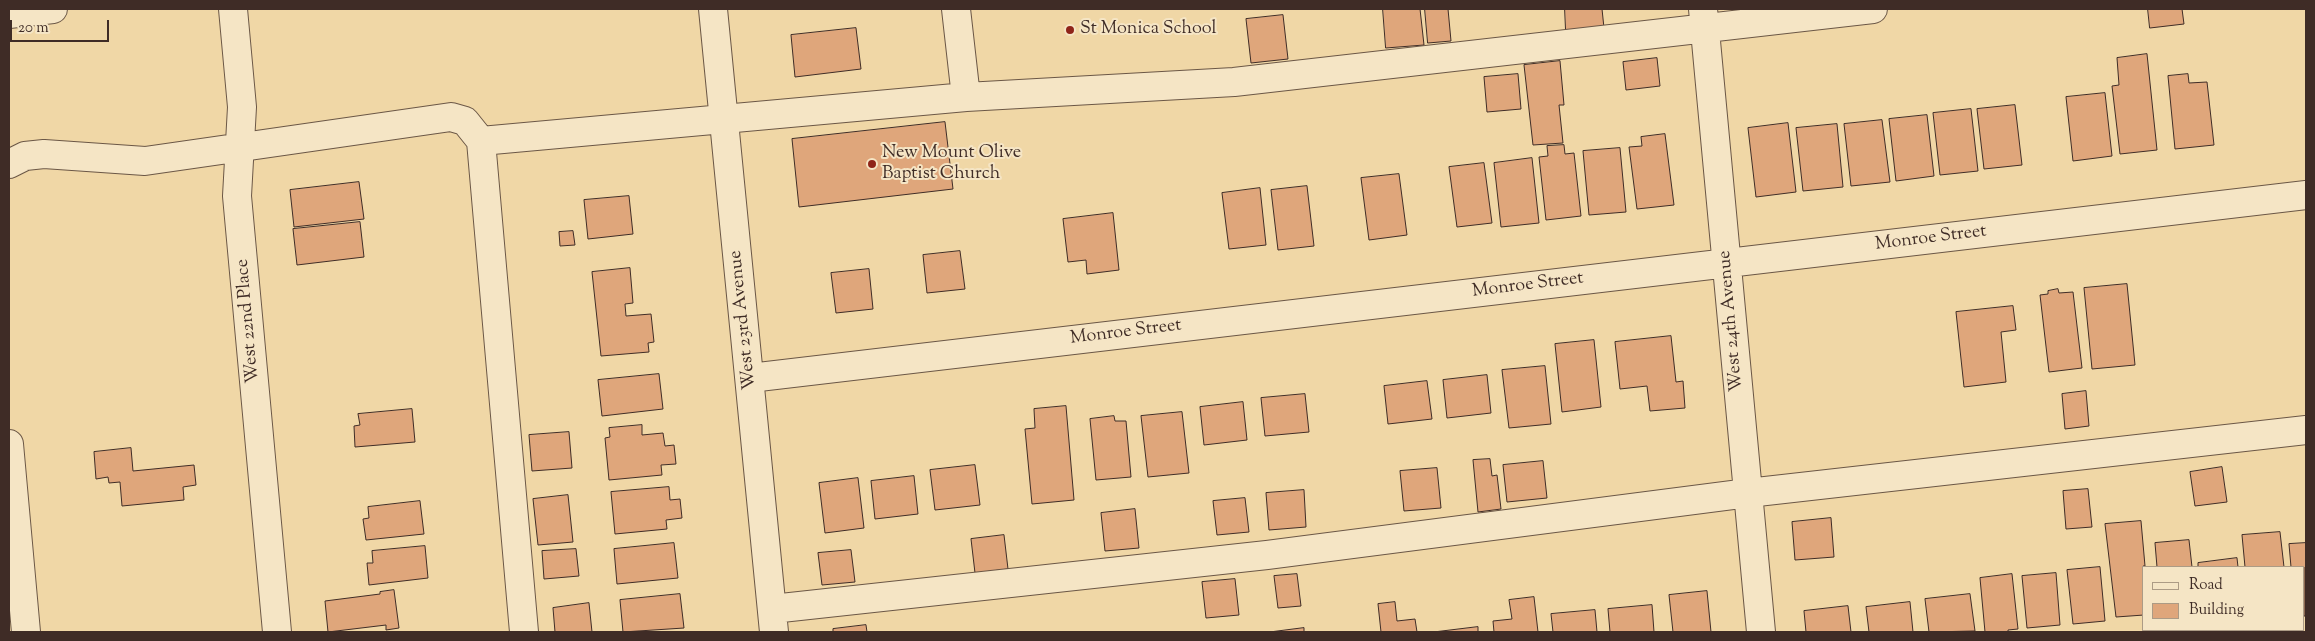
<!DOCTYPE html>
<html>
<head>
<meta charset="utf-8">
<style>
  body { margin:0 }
  #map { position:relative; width:2315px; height:641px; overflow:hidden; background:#f0d7a6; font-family:"Sorts Mill Goudy",serif }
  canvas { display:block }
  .frame { position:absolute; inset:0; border:10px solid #3f2c26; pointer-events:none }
  .legend { position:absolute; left:2142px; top:566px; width:162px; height:65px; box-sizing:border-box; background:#f5e5c5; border:1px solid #ac9b85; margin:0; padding:6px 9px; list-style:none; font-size:15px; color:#3f2c26 }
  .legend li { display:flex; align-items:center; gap:10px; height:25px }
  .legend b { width:25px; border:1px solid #ac9b85 }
  .scale { position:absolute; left:10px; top:20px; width:99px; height:22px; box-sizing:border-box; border:2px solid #3f2c26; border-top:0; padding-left:6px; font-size:15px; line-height:18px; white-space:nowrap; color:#3f2c26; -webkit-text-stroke:4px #f5e5c5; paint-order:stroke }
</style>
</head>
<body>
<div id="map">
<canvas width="2315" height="641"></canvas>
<div class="frame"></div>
<ul class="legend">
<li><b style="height:6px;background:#f5e5c5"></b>Road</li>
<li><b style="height:14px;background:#dfa67b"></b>Building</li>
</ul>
<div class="scale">20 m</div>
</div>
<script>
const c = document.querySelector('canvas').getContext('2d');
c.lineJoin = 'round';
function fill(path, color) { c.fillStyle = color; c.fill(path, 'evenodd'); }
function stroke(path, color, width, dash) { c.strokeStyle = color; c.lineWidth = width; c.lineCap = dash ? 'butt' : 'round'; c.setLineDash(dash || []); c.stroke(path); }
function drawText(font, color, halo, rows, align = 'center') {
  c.font = font + ' "Sorts Mill Goudy",serif'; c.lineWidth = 4; c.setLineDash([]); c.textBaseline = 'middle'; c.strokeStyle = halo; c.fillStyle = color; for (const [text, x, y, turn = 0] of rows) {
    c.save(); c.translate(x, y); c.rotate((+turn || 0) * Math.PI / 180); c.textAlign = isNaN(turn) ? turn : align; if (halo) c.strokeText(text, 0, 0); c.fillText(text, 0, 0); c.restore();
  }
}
const building = new Path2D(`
  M1383,9H1420L1424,45L1386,48Z
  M1425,9H1448L1451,41L1428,43Z
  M1565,9H1602L1604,28L1566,31Z
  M2148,9H2182L2184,24L2150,28Z
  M1283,15L1288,59L1251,63L1246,19Z
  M856,28L861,69L795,77L791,35Z
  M2147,54L2157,150L2120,154L2112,86L2119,85L2117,58Z
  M1657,58L1660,86L1626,90L1623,62Z
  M1560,61L1564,105H1559L1563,143L1533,145L1524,65Z
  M1518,74L1521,109L1487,112L1484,77Z
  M2188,74L2189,83L2207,82L2214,145L2175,149L2168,76Z
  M2105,93L2112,156L2073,161L2066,97Z
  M2015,105L2022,165L1984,169L1977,109Z
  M1971,109L1978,171L1940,175L1933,113Z
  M1927,115L1934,176L1896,181L1889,119Z
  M1882,120L1890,182L1851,186L1844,124Z
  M945,122L953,189L799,207L792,139Z
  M1788,123L1796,192L1756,197L1748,128Z
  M1837,124L1843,187L1803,191L1796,128Z
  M1665,134L1674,205L1637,209L1629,147L1642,146L1641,137Z
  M1564,145L1565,154L1574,153L1581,216L1546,220L1539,157L1548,156L1547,146Z
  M1620,148L1626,212L1589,215L1583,151Z
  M1532,158L1539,223L1501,227L1494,163Z
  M1484,163L1492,223L1457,227L1449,167Z
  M1399,174L1407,235L1369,240L1361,178Z
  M359,182L364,219L294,227L290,190Z
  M1307,186L1314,246L1278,250L1271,190Z
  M1260,188L1266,245L1229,249L1222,193Z
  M629,196L633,234L588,239L584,200Z
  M1113,213L1119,270L1087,274L1086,260L1068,262L1063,219Z
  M360,222L364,257L297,265L293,229Z
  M573,231L575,245L560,246L559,232Z
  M960,251L965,289L927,293L923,255Z
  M630,268L633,303L625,304L626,316L651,314L654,342L648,343L649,352L601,356L592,272Z
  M869,269L873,309L836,313L831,273Z
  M2127,284L2135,365L2092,369L2084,288Z
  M2058,289L2059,293L2073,292L2082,368L2049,372L2040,295L2048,294V291Z
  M2013,306L2016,330L2001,332L2006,382L1964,387L1956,312Z
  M1671,336L1676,382L1683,381L1685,408L1650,411L1647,386L1620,389L1615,342Z
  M1594,340L1601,407L1562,412L1555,344Z
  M1545,366L1551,424L1509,428L1502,370Z
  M659,374L663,409L602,416L598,380Z
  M1487,375L1491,413L1447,418L1443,380Z
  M1427,381L1432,419L1388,424L1384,386Z
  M2086,391L2089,426L2065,429L2062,394Z
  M1305,394L1309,432L1265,436L1261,398Z
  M1243,402L1247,440L1204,445L1200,407Z
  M1066,406L1074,500L1032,504L1025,429L1035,428L1034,409Z
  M412,409L415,442L355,447L354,426L360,425L358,414Z
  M1182,412L1189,473L1148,477L1141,416Z
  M1114,416L1115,421H1126L1131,477L1096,480L1090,419Z
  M642,425V435L663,433L665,446L674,445L676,464L661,465L662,475L609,480L605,438L610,437L609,428Z
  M569,432L572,468L532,471L529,435Z
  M131,448L133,471L194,465L196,485L183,487L184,500L122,506L120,482L109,483L108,477L96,479L94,452Z
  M1490,459L1492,476L1497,475L1501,509L1478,512L1473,460Z
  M1543,461L1547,498L1507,502L1503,465Z
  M975,465L980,505L935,510L930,470Z
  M2222,467L2227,502L2195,506L2190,472Z
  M1437,468L1441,508L1404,511L1400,471Z
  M914,476L918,514L875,519L871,481Z
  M858,478L864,528L825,533L819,483Z
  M669,487L670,500L680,499L682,518L666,520L667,529L615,534L611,492Z
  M2088,489L2092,527L2066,529L2063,491Z
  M1304,490L1306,527L1269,530L1266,493Z
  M568,495L573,542L538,545L533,499Z
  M1245,498L1249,532L1217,535L1213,501Z
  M420,501L424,534L366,540L363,519L369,518L368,507Z
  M1135,509L1139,548L1105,551L1101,513Z
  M1831,518L1834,557L1795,560L1792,522Z
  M2141,521L2145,566H2143L2144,615L2116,617L2105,524Z
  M2280,532L2284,567H2245L2242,535Z
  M1004,535L1008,569L975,573L971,539Z
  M2189,540L2192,567H2157L2155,543Z
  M674,543L678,578L617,584L614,549Z
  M2306,543V616H2304V567H2291L2289,544Z
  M425,546L428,578L369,585L367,563H373L372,551Z
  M576,549L579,576L544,579L542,551Z
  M851,550L855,582L822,585L818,553Z
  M2237,558L2238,567H2198V563Z
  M2100,567L2105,621L2073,624L2067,570Z
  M2056,573L2060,625L2027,628L2022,576Z
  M1297,574L1301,606L1278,608L1274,576Z
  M2012,574L2018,629L2008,630V632H1985L1980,578Z
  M1235,579L1239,615L1206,618L1202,582Z
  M394,590L399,628L386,630V625L328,632L325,601L380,594V592Z
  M1707,591L1711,632H1673L1669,595Z
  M680,594L684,628L623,632L620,600Z
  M1970,594L1975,631L1929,632L1925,599Z
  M1534,597L1538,632H1494L1493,621L1512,619L1509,600Z
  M1395,602L1397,621L1415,619L1417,632H1381L1378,604Z
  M1910,602L1913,632H1869L1866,607Z
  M589,603L592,632H555L553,608Z
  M1652,605L1654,632H1610L1608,609Z
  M1848,606L1851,632H1806L1804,611Z
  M1595,610L1597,632H1553L1551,614Z
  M866,625L867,632H833V629Z
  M1478,627V632H1434Z
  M1304,628V632H1270Z`);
fill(building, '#dfa67b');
stroke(building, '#3f2c26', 1);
const minor = new Path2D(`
  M233,9L242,107L237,196L277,632
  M713,9L774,632
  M956,9L966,97
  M1703,9L1761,632
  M9,14L53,9
  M481,141L966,97L1234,82L1873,9
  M9,164L25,156L44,154L145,161L451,117L465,121L481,141L524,632
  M750,378L2306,195
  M9,444L26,632
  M772,609L1267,555L1748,493L2306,430`);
stroke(minor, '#6b5746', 30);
stroke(minor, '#f5e5c5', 28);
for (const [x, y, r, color] of [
  [1070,30,5,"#8f2418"],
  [872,164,5,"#8f2418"]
]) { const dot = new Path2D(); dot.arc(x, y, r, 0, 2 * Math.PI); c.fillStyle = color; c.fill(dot); stroke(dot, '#f5e5c5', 2); }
drawText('18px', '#3f2c26', '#f5e5c5', [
  ["St Monica School",1080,30],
  ["New Mount Olive",882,154],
  ["Baptist Church",882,175]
], 'left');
drawText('18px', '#3f2c26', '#f5e5c5', [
  ["Monroe Street",1931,239,-7],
  ["Monroe Street",1528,286,-7],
  ["West 23rd Avenue",744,320,-96],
  ["West 22nd Place",249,321,-95],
  ["West 24th Avenue",1732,321,-95],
  ["Monroe Street",1126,333,-7]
]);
</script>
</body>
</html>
